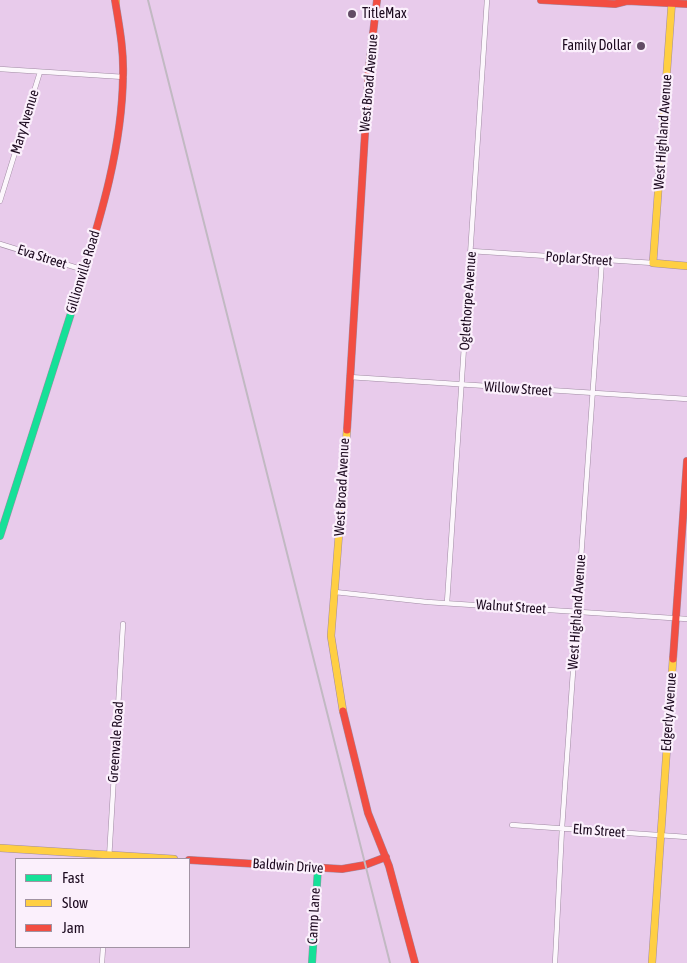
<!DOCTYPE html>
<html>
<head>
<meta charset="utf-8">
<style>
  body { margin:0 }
  #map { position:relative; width:687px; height:963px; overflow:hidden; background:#e8cbeb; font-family:"Asap Condensed",sans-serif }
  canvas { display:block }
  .legend { position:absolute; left:15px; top:858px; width:175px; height:90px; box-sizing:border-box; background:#fbf0fc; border:1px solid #a193a3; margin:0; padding:6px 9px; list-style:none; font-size:15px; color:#1a081d }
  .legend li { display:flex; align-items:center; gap:10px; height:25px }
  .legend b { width:25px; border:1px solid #a193a3 }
</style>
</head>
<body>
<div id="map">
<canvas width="687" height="963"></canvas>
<ul class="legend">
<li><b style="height:6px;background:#16e098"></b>Fast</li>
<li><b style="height:6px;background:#ffcf43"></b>Slow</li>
<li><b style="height:6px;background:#f24e42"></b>Jam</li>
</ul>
</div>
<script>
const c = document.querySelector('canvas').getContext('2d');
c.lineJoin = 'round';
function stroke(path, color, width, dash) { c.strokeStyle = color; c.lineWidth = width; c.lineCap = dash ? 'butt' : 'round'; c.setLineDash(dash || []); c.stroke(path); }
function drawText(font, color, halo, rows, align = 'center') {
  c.font = font + ' "Asap Condensed",sans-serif'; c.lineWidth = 4.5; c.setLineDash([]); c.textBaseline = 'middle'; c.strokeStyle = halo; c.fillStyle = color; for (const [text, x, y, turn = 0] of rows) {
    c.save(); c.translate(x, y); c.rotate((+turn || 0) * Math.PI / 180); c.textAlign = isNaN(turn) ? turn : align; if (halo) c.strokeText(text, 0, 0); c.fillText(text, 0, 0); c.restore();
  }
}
const street = new Path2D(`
  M0,69L124,77
  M0,201L40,72
  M0,244L84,270
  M471,251L653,263
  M349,377L687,399
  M335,592L427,602L687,619
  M447,603L487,0
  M512,825L687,837
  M109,859L123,624
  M102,963L103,947
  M555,963L562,828L602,260`);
const fast = new Path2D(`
  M0,536L73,307
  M312,963L318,868`);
const slow = new Path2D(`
  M116,0V3
  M672,0L653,263L687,266
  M343,711L331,636L347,430
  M0,848L174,859
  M652,963L673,659`);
const jam = new Path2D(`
  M541,0L615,4L627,1L687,4
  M73,307C96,231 122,155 123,76C124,50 119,25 115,0
  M347,430L369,67L377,0
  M673,659L687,461
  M343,711L368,813L389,866L415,963
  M189,860L342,869L365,865L386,857`);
stroke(street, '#a08ba3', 5.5);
stroke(fast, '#a08ba3', 8);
stroke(slow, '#a08ba3', 8);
stroke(jam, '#a08ba3', 8);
stroke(street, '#fcf7fc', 4.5);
stroke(fast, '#16e098', 7);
stroke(slow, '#ffcf43', 7);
stroke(jam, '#f24e42', 7);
stroke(new Path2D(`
  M148,0L390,963`), '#c1b9c2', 2);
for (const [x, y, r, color] of [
  [352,14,5,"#624c65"],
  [641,46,5,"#624c65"]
]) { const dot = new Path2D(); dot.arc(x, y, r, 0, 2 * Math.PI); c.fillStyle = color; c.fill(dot); stroke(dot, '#fbf0fc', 2); }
drawText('14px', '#1a081d', '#fbf0fc', [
  ["TitleMax",362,14],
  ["Family Dollar",631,46,"right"]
], 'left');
drawText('14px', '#1a081d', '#fbf0fc', [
  ["West Broad Avenue",369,83,-85],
  ["Mary Avenue",25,122,-73],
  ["West Highland Avenue",663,132,-86],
  ["Eva Street",42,257,18],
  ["Poplar Street",579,259,4],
  ["Gillionville Road",83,272,-73],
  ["Oglethorpe Avenue",468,301,-86],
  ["Willow Street",518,389,4],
  ["West Broad Avenue",342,487,-87],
  ["Walnut Street",511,607,4],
  ["West Highland Avenue",577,612,-86],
  ["Edgerly Avenue",669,712,-86],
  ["Greenvale Road",116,742,-86],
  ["Elm Street",599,831,4],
  ["Baldwin Drive",288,866,4],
  ["Camp Lane",314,916,-87]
]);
</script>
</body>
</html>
